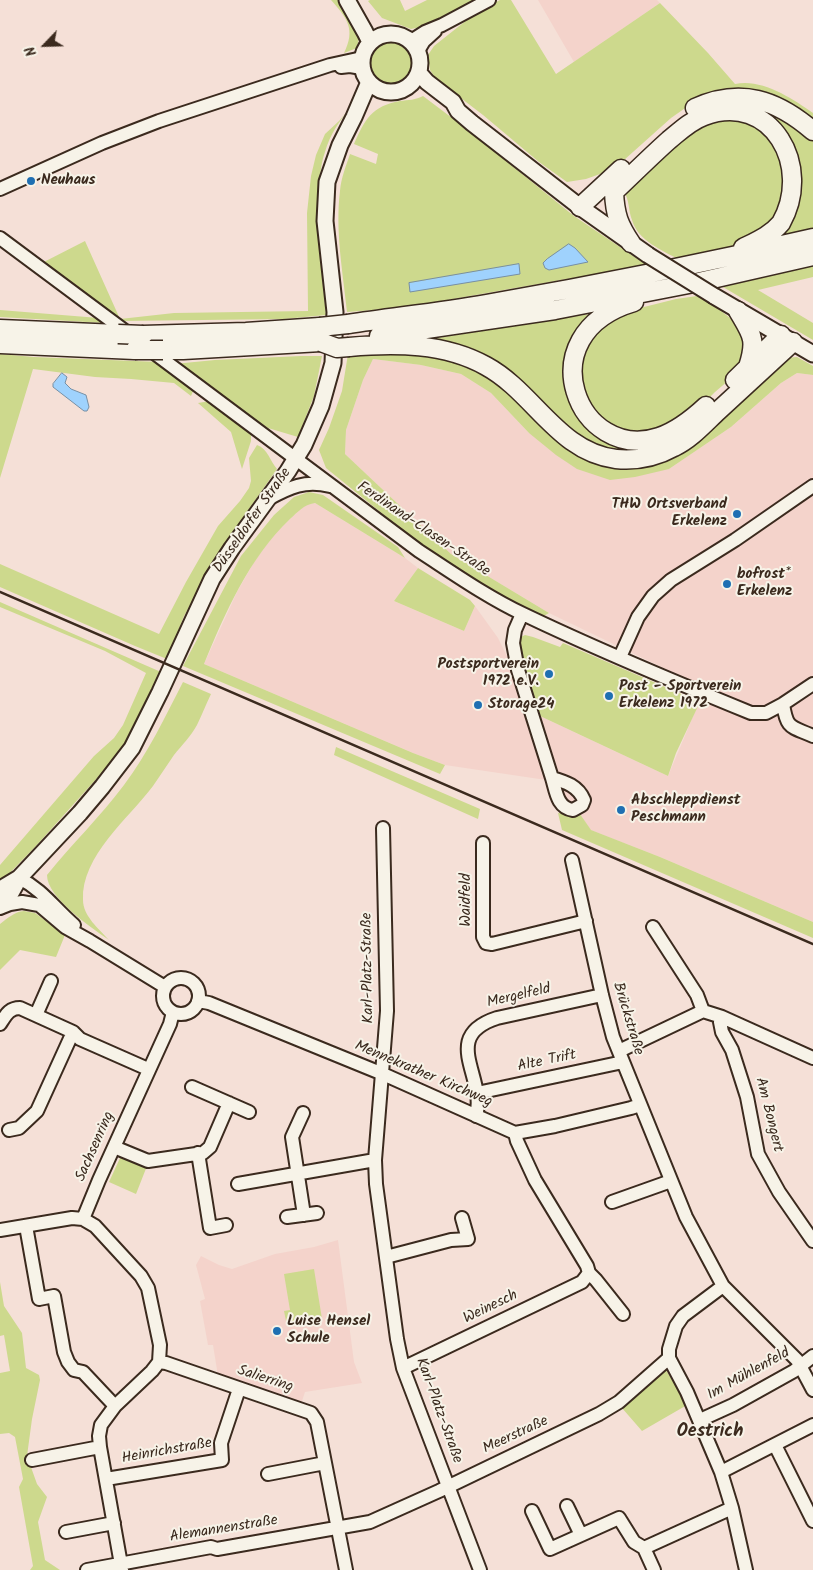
<!DOCTYPE html>
<html>
<head>
<meta charset="utf-8">
<style>
  body { margin:0 }
  #map { position:relative; width:813px; height:1570px; overflow:hidden; background:#f5e0d7; font-family:Kalam,sans-serif }
  canvas { display:block }
  .north { position:absolute; left:20px; top:20px; width:50px; height:50px; -webkit-text-stroke:4px #f7f3e8; paint-order:stroke; rotate:246deg; font-size:14px; font-weight:700; line-height:20px; text-align:center; color:#3b2a1e }
  .north::after { content:''; display:block; margin:auto; width:18px; height:22px; background:#3b2a1e; clip-path:polygon(50% 0,100% 100%,50% 72%,0 100%) }
</style>
</head>
<body>
<div id="map">
<canvas width="813" height="1570"></canvas>
<div class="north">N</div>
</div>
<script>
const c = document.querySelector('canvas').getContext('2d');
c.lineJoin = 'round';
function fill(path, color) { c.fillStyle = color; c.fill(path, 'evenodd'); }
function stroke(path, color, width, dash) { c.strokeStyle = color; c.lineWidth = width; c.lineCap = dash ? 'butt' : 'round'; c.setLineDash(dash || []); c.stroke(path); }
function drawText(font, color, halo, rows, align = 'center') {
  c.font = font + ' Kalam,sans-serif'; c.lineWidth = 4; c.setLineDash([]); c.textBaseline = 'middle'; c.strokeStyle = halo; c.fillStyle = color; for (const [text, x, y, turn = 0] of rows) {
    c.save(); c.translate(x, y); c.rotate((+turn || 0) * Math.PI / 180); c.textAlign = isNaN(turn) ? turn : align; if (halo) c.strokeText(text, 0, 0); c.fillText(text, 0, 0); c.restore();
  }
}
fill(new Path2D(`
  M538,0H657L660,3L574,62Z
  M373,359L421,365L461,374L491,393L529,433L669,469L731,427L781,383L797,373L813,375V922L660,857L590,830L580,814L568,813L558,771L540,716L668,776L705,688L549,613L451,554L345,454L346,430L363,380Z
  M315,503L405,558L418,568L394,601L464,631L475,606L498,638L508,658L546,780L445,765L413,753L204,664L237,592L254,562L275,533L305,505Z
  M338,1240L354,1362L362,1383L305,1392L301,1404L218,1376L213,1345H208L200,1301L205,1299L196,1265L201,1256L219,1265L232,1269L275,1254L314,1247Z`), '#f4d3cb');
fill(new Path2D(`
  M331,0H342L360,33L357,48L344,53C356,29 347,18 331,0Z
  M370,0H400L405,11L427,0H483L420,30L416,28L411,29L382,18L368,1Z
  M500,0H511L556,74L660,3L708,53L735,84C761,78 792,98 813,113V123L793,109L691,104L671,118L614,169L586,179L567,182L539,162L483,115L449,89L434,76L430,70L428,55L434,46L477,12Z
  M368 63a23 23 0 1 1 46 0a23 23 0 1 1-46 0Z
  M423,96L464,127L574,216L648,266C612,272 575,277 539,284C475,294 412,309 347,312C343,273 335,231 340,191C341,178 346,166 350,154L376,164L378,154L354,144C365,119 372,106 400,101C408,100 416,100 423,96Z
  M759,103L813,138V231L766,241L795,209L800,194L801,172L798,159L752,112Z
  M352,106C340,120 330,134 325,152C321,163 320,174 320,186C317,229 322,272 326,315L284,319L121,321L38,265L85,241L120,319L174,313L308,311L307,213L311,176L316,155L325,134L339,121Z
  M721,117L759,122L793,167L773,227L736,246L680,260C662,250 638,241 632,220C628,210 630,200 623,190L694,128Z
  M813,266V277L758,290L813,323V340L723,287Z
  M697,296L716,307L739,325L749,352L736,374L715,392L691,416L654,435L615,431L587,409L579,354L586,339L628,311L676,299Z
  M0,310L99,318L104,323L0,317Z
  M603,312L569,372L615,441L701,422L647,455L584,447L519,385L412,342Z
  M0,354L34,357L160,362L194,389L191,396L174,383L131,379L95,377L33,369L0,478Z
  M348,354H426L459,362L501,384L556,437L641,464L786,358L797,357L813,366V375L797,373L781,383L731,427L669,469L635,477L610,480L577,469L556,455L529,433L491,393L461,374L421,365L373,359L363,380L346,430L345,454L451,554L549,613L542,617L488,589L437,556L400,528L326,468L319,450L329,428L342,391Z
  M301,356H322L314,396L298,437L268,428L174,364L215,360Z
  M210,401L251,433V441L242,469L231,432L198,403Z
  M257,445C268,449 270,461 277,469L229,538L205,579L184,616L167,659L135,646L0,587V564L159,634L186,582L218,526L240,501L249,488L251,481L249,458Z
  M309,492L323,495L398,547L405,558L315,503C303,505 298,512 290,519C249,558 225,613 204,664L413,753L445,765L440,774L183,666L241,556L274,515L294,497Z
  M418,568L470,600L475,606L464,631L394,601Z
  M0,602L161,672L124,745L108,766L36,846L0,883V865L94,756L114,738L123,725L146,673L105,651L0,607Z
  M525,635L533,637L560,647L563,643L700,702L676,753L668,776L540,716L519,646V638Z
  M183,682L211,694C206,704 202,715 197,725C191,736 182,745 174,755C167,765 160,776 153,786C129,818 81,856 83,900C83,916 99,929 109,940C92,928 47,898 47,875C72,844 100,817 124,785C148,753 165,717 183,682Z
  M336,747L480,809L478,819L334,755Z
  M558,813L580,814L591,830L660,857L813,922V938L562,830Z
  M24,911L35,913L65,935L56,957L20,950L0,970V924C8,918 14,912 24,911Z
  M125,1155L147,1166L136,1194L109,1182L120,1158Z
  M314,1269L322,1319L287,1326L284,1311L290,1310L284,1274Z
  M0,1282L4,1306L22,1333L26,1368L39,1375L40,1380L32,1419L27,1456L37,1484L47,1497L38,1522L45,1560L60,1570H30L33,1566L19,1487L23,1479L15,1437L9,1433L0,1434V1373L10,1371L4,1335L0,1336Z
  M666,1370L687,1405L642,1431L622,1408Z`), '#cdd98d');
const water = new Path2D(`
  M569,244L575,248L588,262L549,270L545,268L543,263L547,259Z
  M519,264L520,274L410,292L409,283Z
  M62,373L67,377L65,383L71,389L86,395L89,407L87,411H84L53,387V384Z`);
fill(water, '#9fd2fd');
stroke(water, '#778fa4', 1);
const minor = new Path2D(`
  M411,41L425,32L442,25L489,0
  M418,51L424,41L435,31
  M341,67L350,66L362,68
  M0,189L102,143L159,121L330,65L362,58
  M0,238L129,334
  M149,349L419,551C453,573 487,597 523,614C598,650 675,682 751,713H766L783,704L813,684
  M268,499C290,487 305,480 330,486
  M522,614L515,630L513,643L518,670L552,778C566,782 578,786 584,800L582,805L573,810C557,808 556,791 552,778
  M620,657L638,617L653,596L671,580L735,540L813,486
  M783,704C787,730 791,726 813,736
  M383,828L387,1011L375,1160L376,1184L397,1339L403,1368L480,1570
  M483,843V937L486,943L492,944L586,921
  M572,860L602,995L613,1037L686,1217L723,1286L797,1360L813,1390
  M19,878C43,890 54,908 74,925
  M0,908L10,904L22,902L39,905L65,927L90,941L165,987
  M653,927L697,995L703,1011
  M163 996a18 18 0 1 1 36 0a18 18 0 1 1-36 0Z
  M198,1001L209,1003L383,1074L515,1133L555,1126L631,1108L640,1105
  M36,1015L51,981
  M722,1017L720,1022L722,1032L732,1050L747,1097L758,1154L779,1192L813,1241
  M0,1024C6,1015 9,1008 20,1008L73,1032L80,1039L148,1069
  M619,1051L703,1011L722,1017L813,1058
  M192,1087L249,1112
  M477,1093L623,1062
  M303,1113L292,1137L304,1215
  M476,1116C487,1077 439,1037 497,1018L602,995
  M9,1130L19,1128L37,1111L73,1032
  M114,1147L148,1161L203,1153L210,1147L229,1103
  M198,1153L210,1228L226,1225
  M238,1184L375,1160
  M612,1202L671,1181
  M287,1217L317,1213
  M83,1219L99,1180L170,1024L173,1012
  M26,1226L39,1299L54,1296L64,1352L68,1362L74,1370L83,1372L115,1406
  M0,1230L72,1218L83,1219L95,1226L141,1276L148,1288L160,1345L159,1362L152,1371L115,1406L101,1425L99,1436L100,1447L122,1570
  M386,1257L451,1240L468,1239L462,1218
  M589,1273L596,1280L623,1314
  M723,1286L683,1316L676,1326L669,1349V1358L687,1392L721,1472L732,1508L746,1570
  M159,1362L166,1363L311,1413L317,1422L346,1570
  M403,1368L582,1282L589,1273L587,1266L535,1180L517,1141L515,1133
  M700,1420L733,1405L794,1371L813,1356
  M775,1445L813,1521
  M32,1460L100,1447
  M721,1472L813,1425
  M268,1474L325,1463
  M106,1479L222,1460L221,1443L239,1389
  M567,1506L581,1535
  M532,1511L550,1549L619,1518L634,1542L644,1548
  M66,1532L114,1523
  M87,1570L211,1547L217,1549L370,1522L439,1491L599,1414L619,1402L669,1358
  M654,1570L644,1548L732,1508`);
const major = new Path2D(`
  M347,0L365,32L370,42
  M362 63a29 29 0 1 1 58 0a29 29 0 1 1-58 0Z
  M419,73L427,82L453,102L458,111L472,123L580,207L648,255
  M714,296L813,354
  M0,891L4,887L19,878L80,813L102,787L132,748L160,692L212,579L232,548L288,471L304,445L321,406L333,363L335,312L325,221L327,182L340,145L354,117L369,82
  M0,906L11,893L16,884`);
const highway = new Path2D(`
  M695,108C741,87 777,100 813,131
  M580,207L621,169
  M631,243C619,225 615,215 614,192C632,175 650,157 669,140C680,131 690,121 704,116C772,91 813,167 781,223C771,235 757,241 743,248
  M634,302C525,334 579,464 659,437C677,431 692,419 706,406
  M738,311C752,335 757,339 748,367
  M348,324C394,317 440,312 486,304C596,285 705,263 813,238
  M0,329L118,334
  M143,335L246,332L320,327
  M379,336L555,310L699,282L813,256
  M0,344L135,350
  M349,347C395,343 445,343 486,366C534,392 558,452 616,459C636,461 656,457 674,447C691,439 704,424 718,411C743,388 768,365 793,342
  M163,350H183L321,342
  M735,380L781,335`);
stroke(minor, '#3b2a1e', 16);
stroke(major, '#3b2a1e', 19);
stroke(highway, '#3b2a1e', 21);
stroke(minor, '#f7f3e8', 12);
stroke(major, '#f7f3e8', 15);
stroke(highway, '#f7f3e8', 18);
stroke(new Path2D(`
  M0,592L813,944`), '#3b2a1e', 2.5);
const majorBridge = new Path2D(`
  M648,255L714,296`);
const highwayBridge = new Path2D(`
  M320,327L348,324
  M118,334L143,335
  M321,342L337,348L349,347
  M135,350H163`);
stroke(majorBridge, '#3b2a1e', 19, []);
stroke(highwayBridge, '#3b2a1e', 21, []);
stroke(majorBridge, '#f7f3e8', 15);
stroke(highwayBridge, '#f7f3e8', 18);
for (const [x, y, r, color] of [
  [31,181,5,"#1f6fb2"],
  [737,514,5,"#1f6fb2"],
  [727,584,5,"#1f6fb2"],
  [549,674,5,"#1f6fb2"],
  [609,696,5,"#1f6fb2"],
  [478,705,5,"#1f6fb2"],
  [621,810,5,"#1f6fb2"],
  [277,1331,5,"#1f6fb2"]
]) { const dot = new Path2D(); dot.arc(x, y, r, 0, 2 * Math.PI); c.fillStyle = color; c.fill(dot); stroke(dot, '#f7f3e8', 2); }
drawText('bold 15px', '#3b2a1e', '#f7f3e8', [
  ["Neuhaus",41,181],
  ["THW Ortsverband",727,505,"right"],
  ["Erkelenz",727,522,"right"],
  ["bofrost*",737,575],
  ["Erkelenz",737,592],
  ["Postsportverein",539,665,"right"],
  ["1972 e.V.",539,682,"right"],
  ["Post - Sportverein",619,687],
  ["Erkelenz 1972",619,704],
  ["Storage24",488,705],
  ["Abschleppdienst",631,801],
  ["Peschmann",631,818],
  ["Luise Hensel",287,1322],
  ["Schule",287,1339]
], 'left');
drawText('15px', '#3b2a1e', '#f7f3e8', [
  ["Düsseldorfer Straße",253,521,-55],
  ["Ferdinand-Clasen-Straße",423,530,34],
  ["Waidfeld",467,900,-90],
  ["Karl-Platz-Straße",369,968,-91],
  ["Mergelfeld",519,997,-13],
  ["Brückstraße",627,1019,73],
  ["Alte Trift",547,1062,-12],
  ["Mennekrather Kirchweg",423,1075,23],
  ["Am Bongert",768,1115,76],
  ["Sachsenring",96,1147,-66],
  ["Weinesch",491,1308,-26],
  ["Im Mühlenfeld",749,1375,-29],
  ["Salierring",265,1380,18],
  ["Karl-Platz-Straße",438,1411,70],
  ["Meerstraße",516,1436,-25],
  ["Heinrichstraße",167,1452,-10],
  ["Alemannenstraße",224,1530,-9]
]);
drawText('bold 18px', '#3b2a1e', '#f7f3e8', [
  ["Oestrich",710,1433]
]);
</script>
</body>
</html>
